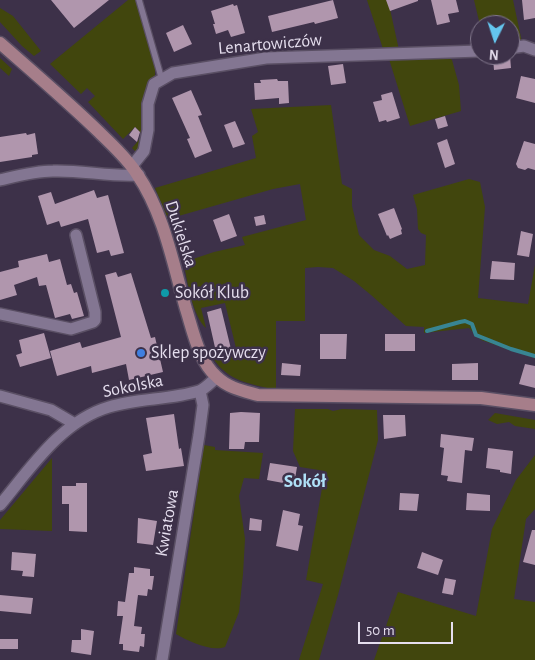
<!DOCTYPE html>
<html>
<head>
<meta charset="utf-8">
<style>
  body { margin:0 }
  #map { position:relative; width:535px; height:660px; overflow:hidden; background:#3d3149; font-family:"Alegreya Sans",sans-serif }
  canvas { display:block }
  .north { position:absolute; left:470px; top:15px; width:50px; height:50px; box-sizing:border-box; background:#3d3149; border:1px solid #80768b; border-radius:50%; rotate:184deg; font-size:14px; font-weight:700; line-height:20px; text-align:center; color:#e5deee }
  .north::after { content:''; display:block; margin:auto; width:18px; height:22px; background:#64c5ee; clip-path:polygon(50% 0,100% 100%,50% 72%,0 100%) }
  .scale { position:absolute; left:358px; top:622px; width:95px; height:22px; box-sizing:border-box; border:2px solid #e5deee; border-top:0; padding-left:6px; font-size:15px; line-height:18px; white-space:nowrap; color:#e5deee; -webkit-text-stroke:4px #3d3149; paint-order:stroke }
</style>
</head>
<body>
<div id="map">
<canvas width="535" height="660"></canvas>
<div class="north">N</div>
<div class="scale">50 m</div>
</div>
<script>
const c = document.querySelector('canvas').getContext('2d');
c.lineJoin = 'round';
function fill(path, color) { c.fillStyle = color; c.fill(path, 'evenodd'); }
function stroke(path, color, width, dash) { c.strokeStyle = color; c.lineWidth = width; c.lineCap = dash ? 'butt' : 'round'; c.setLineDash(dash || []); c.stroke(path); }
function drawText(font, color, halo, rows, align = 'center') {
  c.font = font + ' "Alegreya Sans",sans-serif'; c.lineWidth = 5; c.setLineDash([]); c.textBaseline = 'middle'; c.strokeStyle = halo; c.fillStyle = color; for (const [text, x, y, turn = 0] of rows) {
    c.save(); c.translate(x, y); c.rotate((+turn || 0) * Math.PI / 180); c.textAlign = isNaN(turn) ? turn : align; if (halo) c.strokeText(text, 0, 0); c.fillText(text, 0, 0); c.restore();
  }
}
fill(new Path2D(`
  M128,0H136L155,67V76L147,105L145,143L143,150L138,154L132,148L143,135L135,127L123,139L88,102L95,96L87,88L81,94L50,64Z
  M367,0H388L399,50L384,52Z
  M474,0H513L522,42L510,44V25H480Z
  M0,8L13,16L41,51L34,56L22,46L0,22Z
  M0,58L12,69L9,76L0,68Z
  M449,58L452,60L459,85L461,111L410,126L389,59Z
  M331,105L342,184L352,189V206L359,235L374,250L390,256L407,269L425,265L426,235L421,233L418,229L417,209L413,195L469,179L480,182L485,207L478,298L528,304L535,265V358L481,340L469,328L424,333V327L406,326L371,295L354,281L333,268L318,267L305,268V321H276V390C251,384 227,381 213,358L237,352L225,303L201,308L206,328C193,317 187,281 184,264L187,261L214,252L245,245L242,237L306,220L300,184L273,189L168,219L155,188L256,158L252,136L258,132L251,109Z
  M295,409H328L333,411L342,409L377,410L378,440L338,595L319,660H299L323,584L306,580L325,471L300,467L293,451Z
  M495,413L535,420V429L515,426L509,422L497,424L488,420Z
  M204,445L215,447V450L263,453L259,479L244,478L239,496L245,539L243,574L239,612L225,647C211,652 188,641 176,634Z
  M535,455V509L526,519L514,599L535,602V660H374L398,592L476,616L492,529L516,480Z
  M52,458V531L0,529V520Z`), '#41460d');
stroke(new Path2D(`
  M427,331L460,322L465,321L472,324L476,335L511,349L535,356`), '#388593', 4);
fill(new Path2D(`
  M51,0H109L74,28Z
  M333,0L338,18L315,24L314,22L272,32L268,16Z
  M386,0H418V1L390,11Z
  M431,0H456L459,12L448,14L450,22L437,25Z
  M522,0H535V18L524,20Z
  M233,4L234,6L237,5L245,33L231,37L228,30L216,34L213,24H215L211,11Z
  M183,25L192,44L174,52L166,33Z
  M510,56L511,68L494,70L493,58Z
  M343,64L346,83L331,85L328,66Z
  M521,76L535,79V103L516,98Z
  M277,79L278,81H288L289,103L279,104V98L255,100L254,83H261L260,80Z
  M191,90L202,115L198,116L212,151L195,158L187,139L190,138L172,98Z
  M392,92L400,118L387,122L386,120L379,122L373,102L382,100L381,95Z
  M445,116L448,126L438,129L435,119Z
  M235,121L245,144L233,148L224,125Z
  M135,127L140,132L137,142L129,135Z
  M26,133L27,135L35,133L38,154L32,155V157L0,162V137Z
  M447,139L455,164L445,168L437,143Z
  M524,141L535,144V170L528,168L525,170L518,168L516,164Z
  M94,190L97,198L108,195L124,253L111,256L109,250L97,253L88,219L61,227L59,221L47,225L38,196L51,192L55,204Z
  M394,208L402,229L401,230L402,234L390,239L388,235L387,236L378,214Z
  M229,214L237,236L221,242L213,220Z
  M264,215L266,224L256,226L254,217Z
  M521,231L533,234L529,257L517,255Z
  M47,254L49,262L60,259L67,285L71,284L74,293L77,292L84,316L72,319L70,314L55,318L46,285L39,286L37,277L14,285L17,295L0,300V272L19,267L18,261Z
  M492,261L515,263L514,280L490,279Z
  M116,272L118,277L131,273L151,338L155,337L163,372L129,380L126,364L92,373L91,366L57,376L50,351L80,342L82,348L121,337L105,275Z
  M221,308L231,349L216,352L207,312Z
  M44,333L51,358L20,367L16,355L22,353L19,340Z
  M320,334H347L346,359H320Z
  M385,334H415V351H385Z
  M282,363L301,365L300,376L281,375Z
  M478,363V380H452V364Z
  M525,364L535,366V388L519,384Z
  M241,412L260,413L259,442H245L244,449H229L230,413Z
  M174,414L179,449L181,448L184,466L146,471L143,455L152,453L146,418Z
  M383,415H405L406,436L384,439Z
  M441,434L474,438L472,451L465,450L462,483L447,481L448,476L441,475L444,448L440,447Z
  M488,448L513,451L511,474L500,472V470L486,468Z
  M270,463L297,467L294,485L267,480Z
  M76,483H87V532L69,531V504H62V486H76Z
  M400,493L419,494L417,511L399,510Z
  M467,493L490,495V511L466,510Z
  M283,510L300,514L298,525L303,526L298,551L276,546Z
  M138,518L157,521L153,545L137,543Z
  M250,518L262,520L261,531L249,530Z
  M532,530H535V565L523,562Z
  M12,552L36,554L34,577L22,576L23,571L11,570Z
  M422,552L443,560L438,575L417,568Z
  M134,567L150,569V576H154L152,590L148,589L147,596L138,595L134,626L142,627L141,634H145L144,647L140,646L139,652L123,650V644H119L123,616H117L118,601L125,602L129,573H134Z
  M445,578L456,580L453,595L442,593Z
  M0,595L33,598L31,614L0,611Z
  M81,629L94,631L91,655L71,652L72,640H81Z
  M0,639H18V649H0Z`), '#b096ad');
const service = new Path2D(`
  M139,0L162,80`);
const minor = new Path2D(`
  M510,48L524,46L535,50
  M132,166L144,151L148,130V104L154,84L173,73L266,58L480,51
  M0,180C17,176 35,171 53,171C82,170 110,177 139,175
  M0,314L71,329L93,322L95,320V312L76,235
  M0,396L51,410L75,424
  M0,505C30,469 61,421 109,407C138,398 170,400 199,391C205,389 211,382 217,377
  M162,660L199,435L203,405L200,391`);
const secondary = new Path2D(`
  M0,43C33,72 67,101 99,132C112,145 127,158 137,174C164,213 173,264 186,309C193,331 199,362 217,377C228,388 244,391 258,395L481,398L535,405`);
stroke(service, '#5a4f64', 8);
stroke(minor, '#5a4f64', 14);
stroke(secondary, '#5a4f64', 15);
stroke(service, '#837692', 5.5);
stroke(minor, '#837692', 11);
stroke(secondary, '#a67e8a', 12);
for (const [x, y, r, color] of [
  [165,293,5,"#0f9aa8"],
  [141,353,5,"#3f7fe0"]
]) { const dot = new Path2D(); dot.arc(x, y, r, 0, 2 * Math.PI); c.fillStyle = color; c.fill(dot); stroke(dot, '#3d3149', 2); }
drawText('18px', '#e5deee', '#3d3149', [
  ["Lenartowiczów",270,44,-5],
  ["Dukielska",181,234,72],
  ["Sokolska",133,386,-11],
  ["Kwiatowa",167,523,-80]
]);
drawText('18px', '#e5deee', '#3d3149', [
  ["Sokół Klub",175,293],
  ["Sklep spożywczy",151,353]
], 'left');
drawText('bold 19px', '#b0e1f8', '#3d3149', [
  ["Sokół",305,481]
]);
</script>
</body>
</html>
